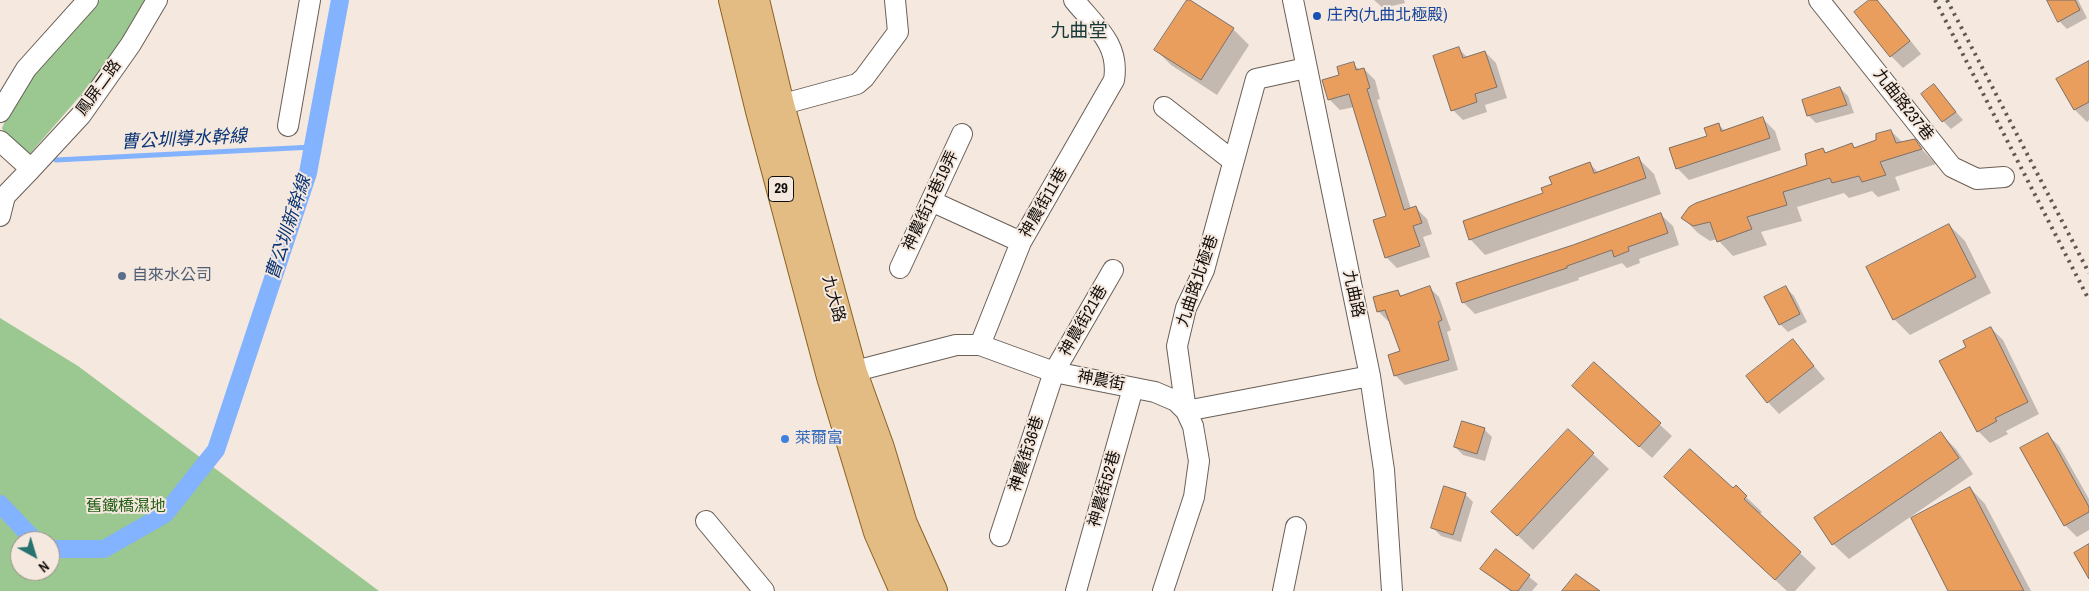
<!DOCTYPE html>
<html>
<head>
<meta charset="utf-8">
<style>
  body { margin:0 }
  #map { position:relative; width:2089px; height:591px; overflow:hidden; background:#f5e8de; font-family:"Archivo Narrow",sans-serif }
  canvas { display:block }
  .north { position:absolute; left:10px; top:531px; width:50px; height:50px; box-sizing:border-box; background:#f5e8de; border:1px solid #9a9089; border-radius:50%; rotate:141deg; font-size:14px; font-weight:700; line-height:20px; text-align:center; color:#110d0a }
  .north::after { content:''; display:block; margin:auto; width:18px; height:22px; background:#287270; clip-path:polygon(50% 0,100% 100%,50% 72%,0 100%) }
</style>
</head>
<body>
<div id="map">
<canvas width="2089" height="591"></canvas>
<div class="north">N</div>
</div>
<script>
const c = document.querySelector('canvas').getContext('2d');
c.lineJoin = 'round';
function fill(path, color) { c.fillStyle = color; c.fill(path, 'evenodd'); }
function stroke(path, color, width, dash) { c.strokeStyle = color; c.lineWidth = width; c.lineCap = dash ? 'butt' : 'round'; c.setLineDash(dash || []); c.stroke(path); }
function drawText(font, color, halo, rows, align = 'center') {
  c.font = font + ' "Archivo Narrow","Noto Sans TC",sans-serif'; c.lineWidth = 4; c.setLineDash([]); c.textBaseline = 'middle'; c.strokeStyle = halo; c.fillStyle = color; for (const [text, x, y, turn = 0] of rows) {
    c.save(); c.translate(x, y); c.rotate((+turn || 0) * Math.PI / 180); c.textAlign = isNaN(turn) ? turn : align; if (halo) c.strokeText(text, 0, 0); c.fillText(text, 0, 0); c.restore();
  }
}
fill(new Path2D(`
  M100,0H152L112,59L28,156L7,140L2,128C23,77 63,40 100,0Z
  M0,318L78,366L379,591H0ZM20,541H50V571H20Z`), '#9ac890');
fill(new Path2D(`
  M1188,0L1233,29L1249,45L1217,95L1171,65L1156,50Z
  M1374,0H1404L1405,3L1383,8Z
  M1871,0H1876L1886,10L1921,54L1903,68L1891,56Z
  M2048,0H2078L2087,18L2067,29L2059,21Z
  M1459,49L1468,58L1485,52L1496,63L1507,98L1485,105L1487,112L1463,120L1453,110Z
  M2089,63V120L2087,122L2075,110L2058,80Z
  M1353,64L1360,70L1364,69L1375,80L1380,99L1377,100L1411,209L1416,208L1427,219L1432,234L1423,237L1430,257L1397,268L1386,257L1388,217L1354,107L1340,110L1329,99L1341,76Z
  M1934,86L1963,120L1951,129L1943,121Z
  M1840,88L1848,96L1854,113L1816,123L1808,115Z
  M1763,119L1775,131L1781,150L1689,180L1677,168L1719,125L1725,131Z
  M1891,131L1903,143L1914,141L1936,164L1895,177L1900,190L1878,197L1872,191L1849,198L1844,193L1797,207L1802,221L1761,232L1767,245L1733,256L1717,239L1710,241L1698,233L1683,218L1808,166L1823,149L1827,154L1851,145L1855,149L1878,141Z
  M1638,158L1654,174L1661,194L1485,255L1470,239L1545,194L1590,164L1598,172Z
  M1660,214L1673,226L1679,245L1639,259L1640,263L1627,268L1622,263L1578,278L1579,280L1475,314L1463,302L1574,246Z
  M1949,225L1965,241L1991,293L1910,335L1894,319Z
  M1429,287L1439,297L1451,330L1447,332L1458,370L1405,385L1395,375L1401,352L1390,321H1388L1378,311L1397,291L1403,297Z
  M1786,288L1794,296L1807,322L1788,332L1780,324Z
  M1991,328L2003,340L2039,414L2006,431L2008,434L1990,443L1978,431L1967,347Z
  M1793,341L1825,379L1779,414L1768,402Z
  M1594,364L1672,436L1652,458L1586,398Z
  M1484,429L1492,437L1485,461L1463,455L1455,447Z
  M1568,431L1609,469L1533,550L1509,527Z
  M1941,434L1956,449L1973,474L1849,559L1833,544Z
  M2047,434L2059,446L2089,499V530L2077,537L2065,525Z
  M1970,488L1985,504L2031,591H1950Z
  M1733,490L1746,497L1762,512L1759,515L1816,568L1795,591H1787L1681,492Z
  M1465,494L1473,502L1461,542L1441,536L1433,528Z
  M1496,551L1538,584L1532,591H1510L1481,569Z`), '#0003');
stroke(new Path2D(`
  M56,160L313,147`), '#83b2ff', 5);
stroke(new Path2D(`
  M0,504L35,541
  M50,549H104L165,514L216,450L308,173L340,0`), '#83b2ff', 18);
const building = new Path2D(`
  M1187,0H1190L1234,28L1201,80L1154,50Z
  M1869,0H1877L1910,41L1890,57L1854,12Z
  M2047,0H2075L2080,10L2058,22Z
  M1459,47L1463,58L1485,51L1497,87L1475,94L1477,102L1451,111L1433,56Z
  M2089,61V102L2074,110L2056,79Z
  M1354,62L1356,70L1364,68L1370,88L1367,89L1404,210L1416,206L1422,223L1413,226L1420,246L1385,258L1373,220L1386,216L1349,94L1328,100L1322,80L1339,75L1337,67Z
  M1934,84L1956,112L1942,122L1921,94Z
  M1840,87L1847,105L1807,116L1802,100Z
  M1763,117L1770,138L1676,169L1669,148L1707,136L1704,128L1719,123L1721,131Z
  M1891,130L1896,143L1915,139L1922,149L1880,162L1886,175L1862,182L1859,176L1832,183L1830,178L1783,192L1787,205L1747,217L1752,229L1717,242L1710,222L1693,226L1681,218L1689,207L1696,203L1807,165L1805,154L1823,148L1825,153L1852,143L1854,148L1876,140V134Z
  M1639,157L1646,178L1469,240L1463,221L1543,193L1541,188L1552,184L1549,177L1590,162L1594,173Z
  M1661,213L1668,233L1628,247L1629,251L1614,257L1612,250L1567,266V268L1462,303L1456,283L1573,245Z
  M1949,224L1976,277L1893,320L1866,267Z
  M1430,286L1442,320L1438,322L1449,360L1394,376L1388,355L1400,351L1385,310L1377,312L1373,297L1398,290L1400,296Z
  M1786,286L1800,314L1779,325L1764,297Z
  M1991,327L2028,402L1995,418L1997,421L1977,432L1939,361L1966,347L1963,341Z
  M1793,339L1814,366L1767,403L1746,376Z
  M1594,362L1661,423L1639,447L1572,386Z
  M1462,421L1485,428L1477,454L1454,447Z
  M1568,429L1594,453L1517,536L1491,512Z
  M1941,432L1959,458L1832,545L1814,518Z
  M2048,433L2089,507V512L2064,526L2020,448Z
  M1690,449L1733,488L1736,485L1747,496L1744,499L1801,552L1775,580L1664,477Z
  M1444,486L1466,493L1453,535L1431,528Z
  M1970,487L2024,591H1948L1911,518Z
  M2089,544V579L2074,553Z
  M1496,549L1530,575L1518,591H1512L1480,569Z
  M1576,574L1600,591H1562Z`);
fill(building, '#ea9e5e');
stroke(building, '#7b6f67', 1);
const minor = new Path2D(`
  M1293,0L1370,376L1384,470L1392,591
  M1819,0L1952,167L1977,179L2004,177
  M780,105L857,84L864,78L898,32L895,0
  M1164,107L1233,161
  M0,112L26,69L88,0
  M288,126L310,0
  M0,141L31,169L81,115L131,44L157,0
  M931,201L1021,242
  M0,216L5,196L31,169
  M900,268L962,134
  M980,345L1021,242L1114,80C1120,44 1095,26 1074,0
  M840,375L956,345H980L1054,372L1155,392L1176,401L1186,411L1370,376
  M706,521L764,591
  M1000,536L1054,372L1113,270
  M1076,591L1133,388
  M1163,591L1194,497L1199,461L1193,426L1186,411L1177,346L1186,308L1204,270L1256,79L1306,68
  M1283,591L1296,527`);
const primary = new Path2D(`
  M733,0L760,111L831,377L878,532L904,591
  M755,0L780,105L853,373L880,448L903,524L933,591`);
stroke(minor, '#6a5f57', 22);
stroke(primary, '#8c6223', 30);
stroke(minor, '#fff', 20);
stroke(primary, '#e2bc83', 28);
stroke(new Path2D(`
  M1935,0L2089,300
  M1947,0L2089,273`), '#5f5853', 4, [2.5, 5]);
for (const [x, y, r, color] of [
  [1317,16,5,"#1a4fb4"],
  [122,276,5,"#5c6f8a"],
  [785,439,5,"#3f7fe0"]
]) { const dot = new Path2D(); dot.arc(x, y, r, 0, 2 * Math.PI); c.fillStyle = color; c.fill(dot); stroke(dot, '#f5e8de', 2); }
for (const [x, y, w] of [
  [781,189,25]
]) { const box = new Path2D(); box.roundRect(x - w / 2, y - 12.5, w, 25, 4); c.fillStyle = '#f5e8de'; c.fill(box); stroke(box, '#110d0a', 1); }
drawText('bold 15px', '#110d0a', null, [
  ["29",781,189]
]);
drawText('16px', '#164399', '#f5e8de', [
  ["庄內(九曲北極殿)",1327,16]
], 'left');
drawText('16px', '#110d0a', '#f5e8de', [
  ["鳳屏二路",99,88,-54],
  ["九曲路237巷",1903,105,52],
  ["神農街11巷19弄",931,201,-65],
  ["神農街11巷",1044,203,-60],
  ["九曲路北極巷",1198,281,-71],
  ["九曲路",1353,294,78],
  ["九大路",833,299,75],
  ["神農街21巷",1084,321,-60],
  ["神農街",1101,381,11],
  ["神農街36巷",1027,454,-72],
  ["神農街52巷",1105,489,-74]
]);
drawText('16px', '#4e5e75', '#f5e8de', [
  ["自來水公司",132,276]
], 'left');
drawText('16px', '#366cbe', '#f5e8de', [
  ["萊爾富",795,439]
], 'left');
drawText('16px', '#256017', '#f5e8de', [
  ["舊鐵橋濕地",126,507]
]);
drawText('italic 18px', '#093476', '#f5e8de', [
  ["曹公圳導水幹線",184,140,-3],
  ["曹公圳新幹線",289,228,-72]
]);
drawText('19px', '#173938', '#f5e8de', [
  ["九曲堂",1079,32]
]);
</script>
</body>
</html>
